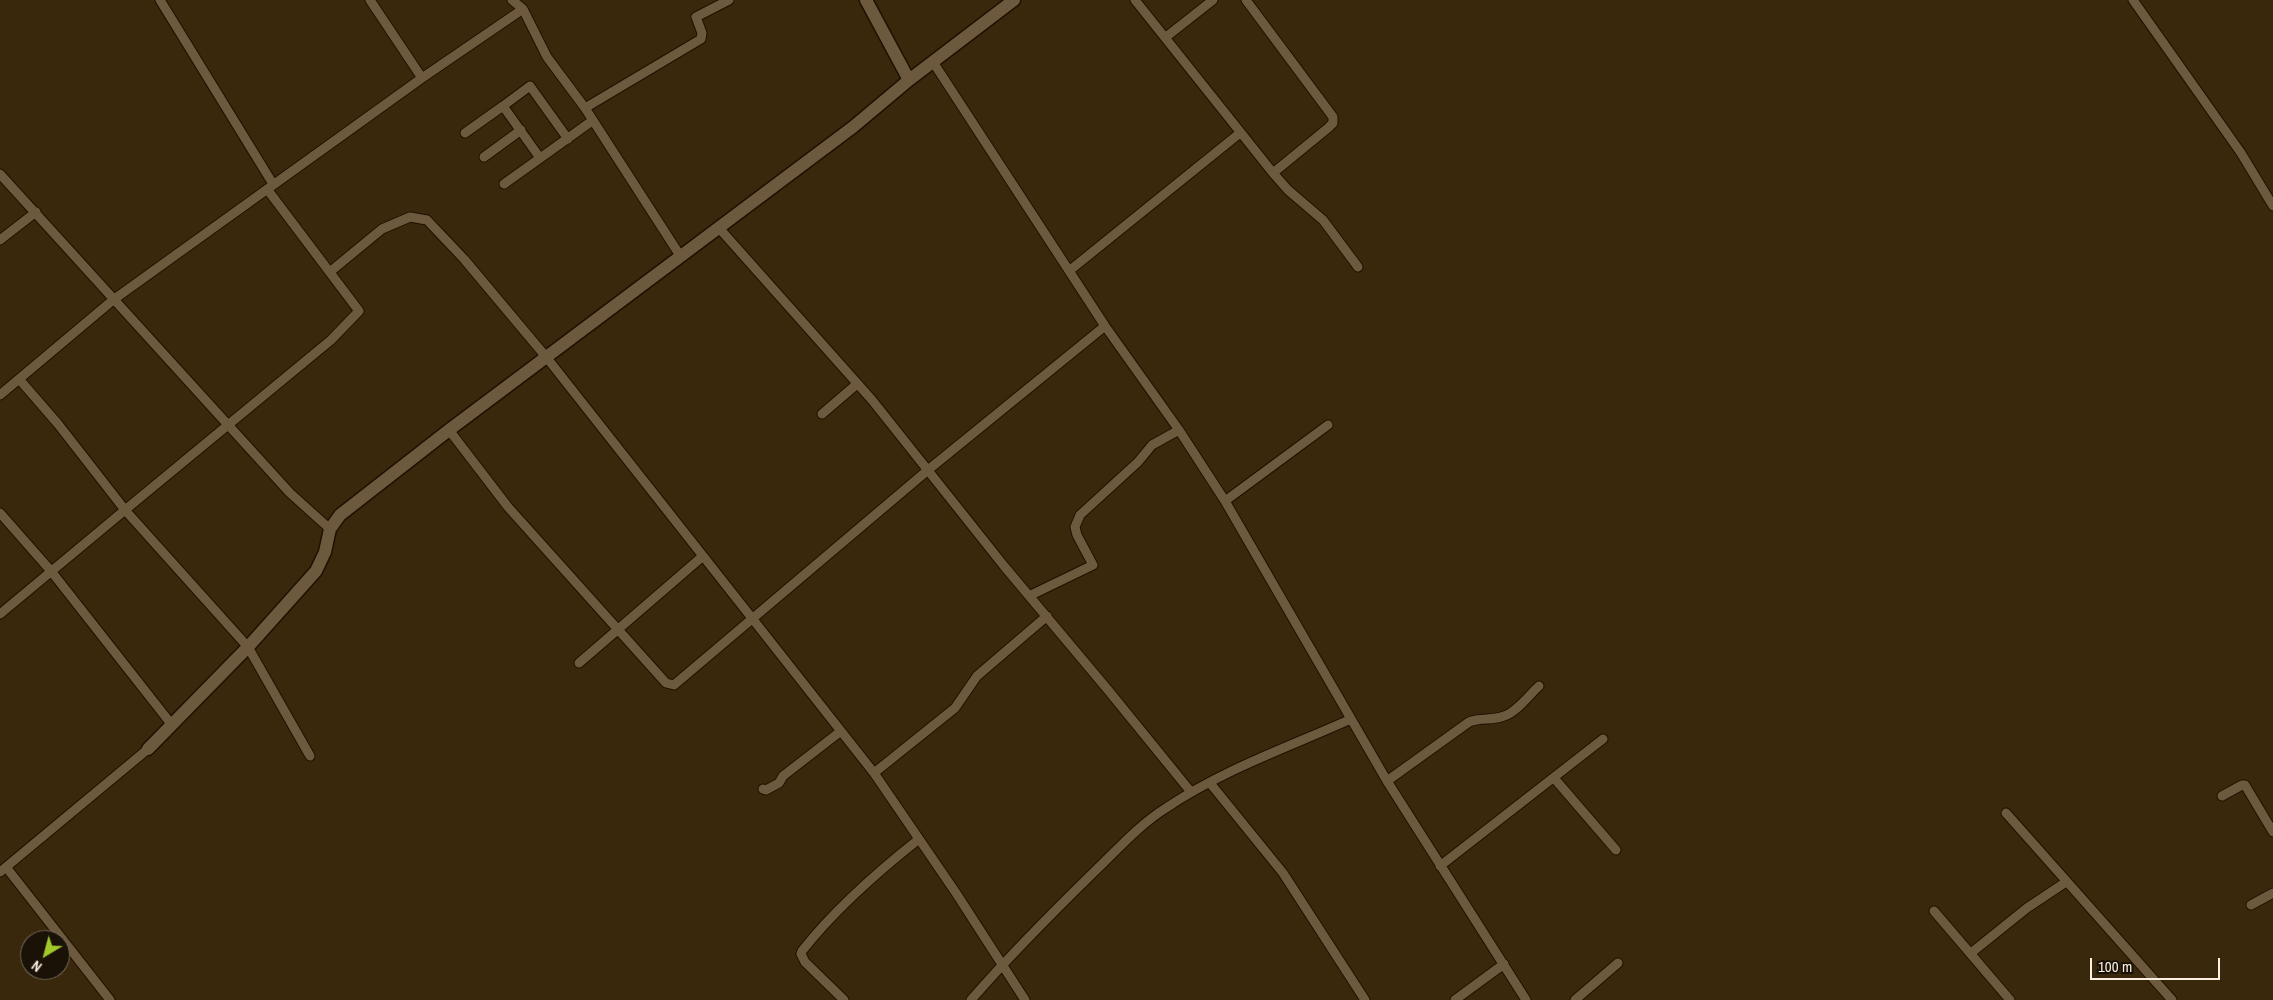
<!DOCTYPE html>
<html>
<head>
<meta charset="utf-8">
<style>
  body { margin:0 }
  #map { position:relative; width:2273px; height:1000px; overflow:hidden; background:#39280c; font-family:"Archivo Narrow",sans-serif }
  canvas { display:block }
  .north { position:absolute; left:20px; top:930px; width:50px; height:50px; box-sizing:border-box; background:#1a1207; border:1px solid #746b5e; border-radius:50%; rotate:217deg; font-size:14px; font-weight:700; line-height:20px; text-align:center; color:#fbf0e1 }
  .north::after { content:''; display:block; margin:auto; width:18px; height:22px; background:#a1c929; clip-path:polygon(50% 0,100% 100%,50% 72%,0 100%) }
  .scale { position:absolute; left:2090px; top:958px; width:130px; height:22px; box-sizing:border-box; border:2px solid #fbf0e1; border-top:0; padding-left:6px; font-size:15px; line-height:18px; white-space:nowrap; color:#fbf0e1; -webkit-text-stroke:4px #1a1207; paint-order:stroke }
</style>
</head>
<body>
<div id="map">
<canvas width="2273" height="1000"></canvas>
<div class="north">N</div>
<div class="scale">100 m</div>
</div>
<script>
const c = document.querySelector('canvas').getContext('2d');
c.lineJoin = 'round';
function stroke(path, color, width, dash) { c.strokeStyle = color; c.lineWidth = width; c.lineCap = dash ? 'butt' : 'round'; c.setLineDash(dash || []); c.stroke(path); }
const street = new Path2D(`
  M160,0L273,184
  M370,0L422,78
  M1135,0L1273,173L1288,190L1323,220L1358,267
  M1246,0L1333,117V123L1328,128L1273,173
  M2133,0L2241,153L2273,206
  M523,9L547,57L585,108L681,257
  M1166,37L1213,0
  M933,62L1105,326L1179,430L1225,501L1387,781L1526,1000
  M503,106L530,86L568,139
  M585,108L701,39L702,33L696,17L729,0
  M465,133L503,106L540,158
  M484,157L521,130
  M0,174L290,493L330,529
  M504,184L592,121
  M267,189L359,311L331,340L125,510L248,647L310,756
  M719,228L872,400L1004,566L1108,690L1191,792
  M0,240L36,212
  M331,271L382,229L410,217L427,220L464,259L547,358L874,773L956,893L1025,1000
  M1069,271L1240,133
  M0,395L113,300L422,78L523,9L512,0
  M822,414L857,384
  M449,430L508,507L666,683L674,685L928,470L1105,326
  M1225,501L1328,425
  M0,513L51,571L172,725
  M1029,596L1093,565L1077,535L1075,527L1080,515L1138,462L1152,445L1179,430
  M0,614L125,510L58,424L19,379
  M579,663L703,556
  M874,773L955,708L977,676L1047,616
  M1554,778L1616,850
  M1387,781L1469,722C1481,717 1492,721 1504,716C1517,712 1529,695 1539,686
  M1210,783L1283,873L1365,1000
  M763,789L766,790L779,783L783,776L841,731
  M2222,796L2242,785H2245L2273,832
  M2006,813L2172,1000
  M1440,866L1603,739
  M6,867L110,1000
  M0,872L148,749
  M2251,905L2273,893
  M1934,911L2010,1000
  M1971,953L2027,908L2066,882
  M844,1000L805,962L801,954L802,951C835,909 876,873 919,839
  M971,1000C1010,955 1052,913 1095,871C1118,849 1139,825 1166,808C1222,770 1289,747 1351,719
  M1455,1000L1504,964
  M1575,1000L1618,963`);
const secondary = new Path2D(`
  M866,0L909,80
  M148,749L248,647L316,571L325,552L330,529L340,515L449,430L853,127L909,80L1014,0`);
stroke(street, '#201000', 11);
stroke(secondary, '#201000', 15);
stroke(street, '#6d5a3e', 9);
stroke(secondary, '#6d5a3e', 12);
</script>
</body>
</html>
